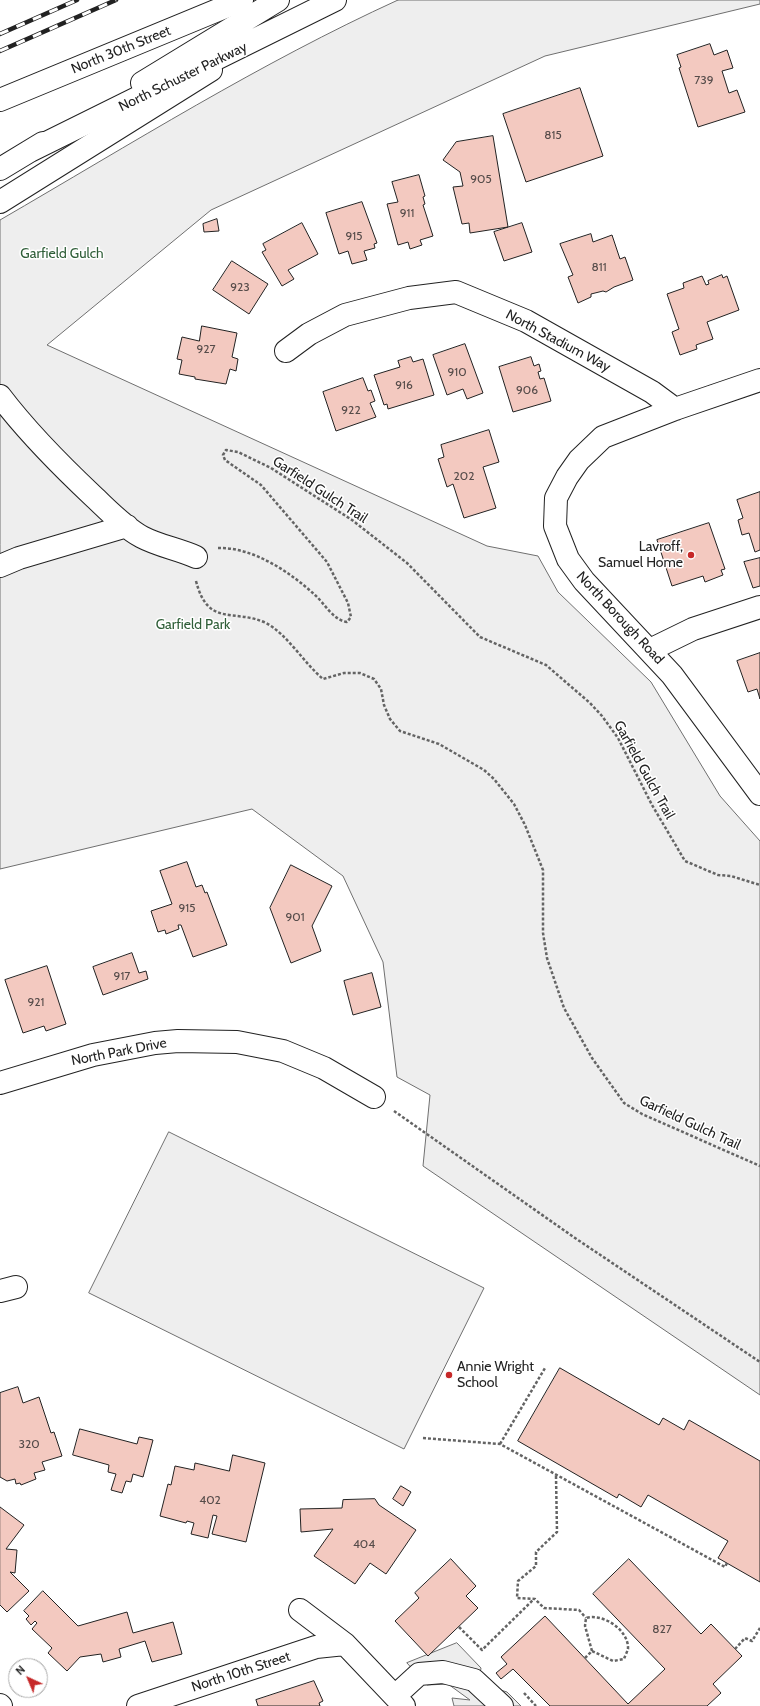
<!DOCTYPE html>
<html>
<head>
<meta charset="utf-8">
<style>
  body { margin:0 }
  #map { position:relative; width:760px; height:1706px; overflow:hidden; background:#fff; font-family:Cabin,sans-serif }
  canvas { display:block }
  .north { position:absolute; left:8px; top:1658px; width:40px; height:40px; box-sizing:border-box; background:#fff; border:1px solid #a7a7a7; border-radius:50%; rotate:316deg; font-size:11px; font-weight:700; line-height:16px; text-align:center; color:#222 }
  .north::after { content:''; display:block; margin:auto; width:14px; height:18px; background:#c62828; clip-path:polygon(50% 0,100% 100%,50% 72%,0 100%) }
</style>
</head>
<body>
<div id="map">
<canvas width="760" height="1706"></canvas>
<div class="north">N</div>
</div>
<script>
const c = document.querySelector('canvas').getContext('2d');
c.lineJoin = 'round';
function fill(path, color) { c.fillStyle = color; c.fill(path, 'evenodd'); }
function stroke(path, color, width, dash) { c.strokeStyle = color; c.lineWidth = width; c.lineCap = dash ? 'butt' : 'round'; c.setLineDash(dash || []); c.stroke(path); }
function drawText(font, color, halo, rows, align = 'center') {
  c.font = font + ' Cabin,sans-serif'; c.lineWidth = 3; c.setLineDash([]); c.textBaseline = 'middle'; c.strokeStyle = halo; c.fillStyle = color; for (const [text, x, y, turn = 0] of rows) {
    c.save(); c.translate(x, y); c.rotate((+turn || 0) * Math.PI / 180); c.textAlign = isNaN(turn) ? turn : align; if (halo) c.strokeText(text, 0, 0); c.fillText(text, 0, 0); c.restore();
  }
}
const green = new Path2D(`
  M398,0H760V4L545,56L211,210L47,345L487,546L538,556L558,592L651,682L720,796L760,841V1395L423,1166L430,1095L397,1077L383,962L343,876L252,809L0,869V220C131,144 260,63 398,0Z
  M169,1132L484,1288L404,1449L89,1293Z`);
fill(green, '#eee');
stroke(green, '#6f6f6f', 1);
const parking = new Path2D(`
  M457,1643L481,1668L480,1674L494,1688L507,1692L521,1706H454L452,1698L470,1700L448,1684L427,1685L407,1663Z`);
fill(parking, '#ededed');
stroke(parking, '#6f6f6f', 1);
const building = new Path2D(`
  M710,44L714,55L727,50L733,68L722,71L729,93L737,90L745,112L698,127L679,68L681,67L677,55Z
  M580,88L603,156L526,182L503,114Z
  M493,136L508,227L470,233L469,223L462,224L453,187L463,186L460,172L443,160L456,142Z
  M419,175L425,196L423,197L425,204L423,205L433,236L420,240L422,245L410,249L408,242L398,245L387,204L398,202L392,182Z
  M362,202L377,243L374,244L375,248L364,251L367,260L352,264L348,251L339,254L326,213Z
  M217,219L219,231L204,232L203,224Z
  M302,223L318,254L288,270L294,279L282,286L262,252L266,250L263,244Z
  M522,223L532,252L504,261L494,232Z
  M591,234L593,242L612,235L620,259L625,257L633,280L614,287L606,292L603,291L591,294V297L578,303L568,277L573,275L560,244Z
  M232,261L268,284L249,314L213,290Z
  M722,275L723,278L727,276L739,310L707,322L713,339L696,345L697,349L680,355L672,332L679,329L667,294L684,288L683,283L702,276L706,285L709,284L708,281Z
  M202,326L237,333L232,357L238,359L236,371L230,369L226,384L195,379V377L179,374L182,360L177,359L182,337L199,341Z
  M465,344L483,393L467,399L463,389L447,395L433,355Z
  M411,357L413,362L423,359L434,395L388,409L387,404L384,405L374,375L400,367L398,361Z
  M531,357L534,366L539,364L541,371L538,372L540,379L544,378L551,401L513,412L499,367Z
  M363,378L368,391L371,390L375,401L370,403L376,417L336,431L323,392Z
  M489,430L499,462L483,467L496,508L464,518L453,484L447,487L438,459L444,457L441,445Z
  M760,492V550L755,552L749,533L742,535L738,520L743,518L737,500Z
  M709,523L725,569L721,570L723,575L705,582L703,576L672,586L657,540Z
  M760,558V586L753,588L744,562Z
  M760,653V699L757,689L748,692L737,661Z
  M187,862L196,887L202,885L205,893L207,892L227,945L193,957L181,925H178L179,929L166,934L165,930L158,932L151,911L172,904L160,871Z
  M291,865L332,886L312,926L321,951L291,963L270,908Z
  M132,953L139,973L146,971L148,979L103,995L93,967Z
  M47,966L66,1024L46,1031L44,1026L23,1033L5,980Z
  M372,973L381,1007L353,1015L344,981Z
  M560,1368L659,1425L663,1418L684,1430L689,1420L760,1461V1582L718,1558L728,1541L648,1495L641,1507L619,1494L617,1498L518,1441Z
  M18,1387L23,1403L39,1397L51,1433L54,1432L62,1456L42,1462L45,1470L34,1473L36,1479L21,1485L20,1483L16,1484L15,1479L7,1481L0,1477V1393Z
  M80,1429L137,1444L139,1437L153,1440L143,1477L133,1474L131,1482L126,1481L122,1493L111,1490L116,1474L108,1472L109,1465L73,1455Z
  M233,1455L265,1463L246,1542L212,1534L217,1516L213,1515L208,1538L191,1534L194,1523L187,1521L186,1523L160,1516L168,1484L171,1485L175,1466L194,1470L195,1463L229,1471Z
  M401,1486L411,1492L403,1506L393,1499Z
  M375,1499L379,1505L416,1530L386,1574L370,1563L355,1584L314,1556L333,1529L301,1532L300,1509L342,1508L343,1500Z
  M0,1507L24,1525L6,1549L17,1550L15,1573L10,1572L29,1591L7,1612L0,1605Z
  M451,1559L476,1586L466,1596L478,1608L428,1656L395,1621L419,1598L415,1593Z
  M629,1559L701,1634L711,1624L742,1656L713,1684L721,1693L707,1706H550L513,1669L501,1679L496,1673L507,1664L501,1657L545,1616L628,1704L665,1669L593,1594Z
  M43,1591L78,1626L127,1612L133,1633L173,1622L182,1654L152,1662L145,1641L119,1649L121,1657L103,1662L101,1654L80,1657L67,1671L48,1653L52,1648L32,1629L37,1623L35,1621L31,1625L26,1619L29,1616L24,1611Z
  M314,1681L323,1701L319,1703L320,1706H258L256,1700Z`);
fill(building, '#f3c9c0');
stroke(building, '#222', 1);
const minor = new Path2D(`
  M286,351L309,334L345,315L409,298L456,292L526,321L652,392L675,409
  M760,380L675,409L603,437L579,460L567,477L556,498L555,526L568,559L584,581L672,675L760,794
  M0,396C28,433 59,464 93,496C108,510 124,527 142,537C159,546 178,549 196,557
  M0,566L19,558L127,526
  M650,650L693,629L760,607
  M0,1083L93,1055L155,1043L178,1041L237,1042L283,1051L324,1068L374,1097
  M0,1291L16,1287
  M300,1610L345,1644L404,1706
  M395,1696L419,1674L443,1672L474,1680L502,1706
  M0,1705L1,1706
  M138,1706L316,1647L345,1644`);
const major = new Path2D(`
  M0,100L242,0
  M0,202L211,70`);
const highway = new Path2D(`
  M142,83L278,0
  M30,151L335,0
  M0,169L43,143`);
stroke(minor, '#222', 24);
stroke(major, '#222', 24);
stroke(highway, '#222', 24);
stroke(new Path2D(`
  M218,548C253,547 290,572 315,595C325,604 333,620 347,622L351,617L348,603L327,562L261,485L225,460L223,455L226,450L238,452L271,468L352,520L407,563L480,637L546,665L590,703L602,716L618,738L652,805L685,861L718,875L731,876L760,885
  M196,581C208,628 234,608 266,623C287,634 304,663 323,679L344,673H360L374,679L381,689L384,705L390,719L400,731L439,744L484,770L494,779L514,804L525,825L543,870V933L547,958L564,1008L592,1058L624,1103L642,1114L760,1166
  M394,1111L575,1238L760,1362
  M423,1438L500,1444L725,1567L727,1563
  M500,1444L545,1368
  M556,1476L557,1532L536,1552V1566L518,1581L517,1598L535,1599L544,1608L579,1610L586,1618
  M459,1627L482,1650L534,1599
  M735,1649L745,1638L752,1641L760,1628
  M585,1658L592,1651L613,1661L624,1659C625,1656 627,1652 628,1649C629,1630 603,1613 586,1618L585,1626L592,1651
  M524,1693L536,1706`), '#646464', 2.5, [3, 2]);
stroke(minor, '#fff', 22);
stroke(major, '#fff', 22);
stroke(highway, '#fff', 22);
const rail = new Path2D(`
  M0,34L77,0
  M0,51L116,0`);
stroke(rail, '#222', 4.5);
stroke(rail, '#fff', 3, [9]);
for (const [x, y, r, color] of [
  [691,555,4,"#c62828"],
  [449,1375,4,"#c62828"]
]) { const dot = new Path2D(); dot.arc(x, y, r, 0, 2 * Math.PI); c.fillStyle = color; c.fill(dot); stroke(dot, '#fff', 1.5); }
drawText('12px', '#564c4a', null, [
  ["739",704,80],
  ["815",553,135],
  ["905",481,179],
  ["911",407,213],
  ["915",354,236],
  ["811",599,267],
  ["923",240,287],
  ["927",206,349],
  ["910",457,372],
  ["916",404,385],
  ["906",527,390],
  ["922",351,410],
  ["202",464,476],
  ["915",187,908],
  ["901",295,917],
  ["917",122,976],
  ["921",36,1002],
  ["320",29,1444],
  ["402",210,1500],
  ["404",364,1544],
  ["827",662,1629]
]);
drawText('14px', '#222', '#fff', [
  ["North 30th Street",121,50,-22],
  ["North Schuster Parkway",183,77,-26],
  ["North Stadium Way",558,341,28],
  ["Garfield Gulch Trail",320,490,33],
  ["North Borough Road",620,618,47],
  ["Garfield Gulch Trail",644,770,61],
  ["North Park Drive",119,1052,-11],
  ["Garfield Gulch Trail",690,1123,25],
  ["North 10th Street",241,1672,-18]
]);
drawText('14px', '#2f5e38', '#fff', [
  ["Garfield Gulch",62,254],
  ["Garfield Park",193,625]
]);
drawText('14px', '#222', '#fff', [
  ["Lavroff,",683,547],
  ["Samuel Home",683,563],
  ["Annie Wright",457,1367,"left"],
  ["School",457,1383,"left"]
], 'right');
</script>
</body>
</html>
